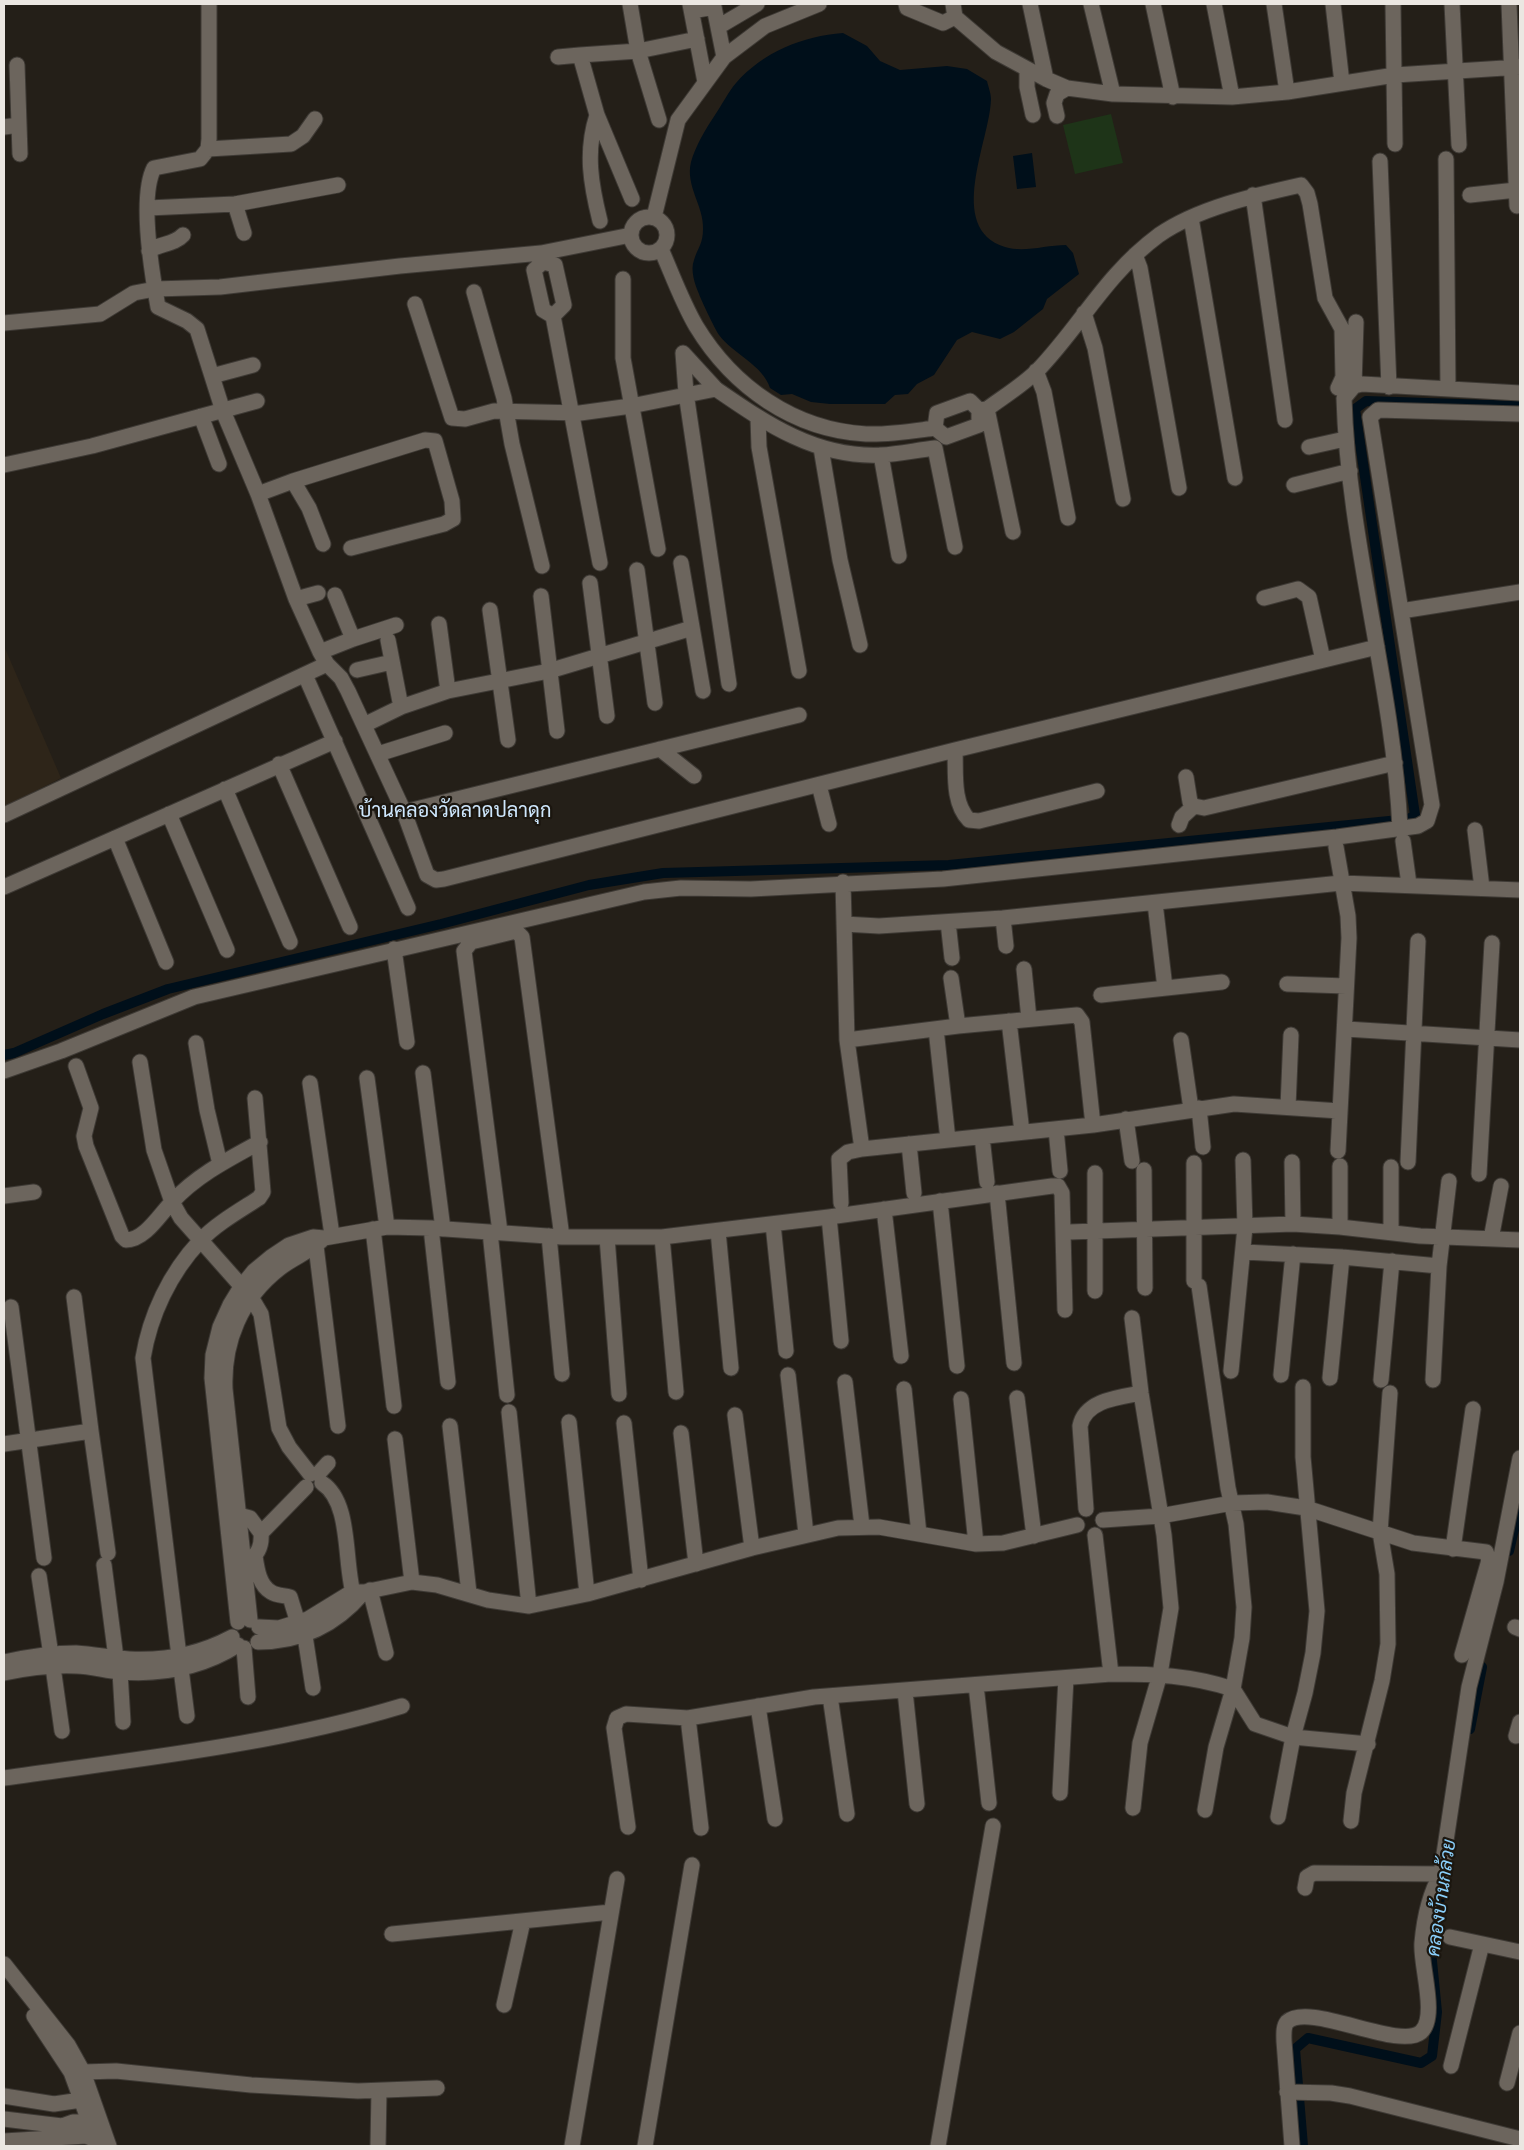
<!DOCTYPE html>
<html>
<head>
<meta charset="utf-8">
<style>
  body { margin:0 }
  #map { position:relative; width:1524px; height:2150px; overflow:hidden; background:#241f18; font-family:"Fira Sans",sans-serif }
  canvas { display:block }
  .frame { position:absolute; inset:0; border:5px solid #ebe7e2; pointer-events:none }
</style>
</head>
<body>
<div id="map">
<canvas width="1524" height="2150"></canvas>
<div class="frame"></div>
</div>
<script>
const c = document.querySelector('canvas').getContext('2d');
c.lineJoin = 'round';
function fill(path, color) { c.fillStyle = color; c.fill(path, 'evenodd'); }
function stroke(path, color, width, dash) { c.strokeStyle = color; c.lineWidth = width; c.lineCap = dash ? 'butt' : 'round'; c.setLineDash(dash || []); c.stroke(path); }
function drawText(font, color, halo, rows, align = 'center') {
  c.font = font + ' "Fira Sans",Sarabun,sans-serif'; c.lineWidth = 4.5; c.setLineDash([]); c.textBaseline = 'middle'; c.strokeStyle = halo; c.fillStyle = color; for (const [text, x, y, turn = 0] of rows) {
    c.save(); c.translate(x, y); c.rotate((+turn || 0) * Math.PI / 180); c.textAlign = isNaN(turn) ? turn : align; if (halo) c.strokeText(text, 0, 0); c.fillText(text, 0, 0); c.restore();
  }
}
fill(new Path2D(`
  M4,646L61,778L4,807Z`), '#2e2519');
fill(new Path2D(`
  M1111,114L1123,163L1075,174L1063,125Z`), '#1e3418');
fill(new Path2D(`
  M843,33L867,46L880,61L900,70L947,66L967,69L987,81C988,86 991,93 991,99C990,141 945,228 1005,247C1024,253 1046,245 1066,245L1073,253L1079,274L1047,299L1043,309L1014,332L1000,339L972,332L957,340L934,375L917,384L908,394L895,395L885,404H830L811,402L792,394L781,395L770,388C763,365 733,354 719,335C715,329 701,300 699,294C695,285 690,270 694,260C698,247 703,244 703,229C704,206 685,186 691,162C695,147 706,128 715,115C722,105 728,92 736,83C763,52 803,36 843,33Z
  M1032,153L1036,187L1017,189L1013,156Z`), '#000f1a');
stroke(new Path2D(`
  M4,1055L14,1053L103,1014L168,989L441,924L589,885L663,873L949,865L1409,819L1415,815L1355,409L1366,401L1520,406
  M1509,1551L1520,1504
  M1470,1729L1482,1667
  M1303,2146L1295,2049L1308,2038L1421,2063L1432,2056L1437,2012L1431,1951L1443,1879`), '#000f1a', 10);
const minor = new Path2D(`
  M209,4V139L208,149L200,159L154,168C139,197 152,274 158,307L187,321L197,329L223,411L258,494L296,599L320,652L327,664L341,678L348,691L404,812L427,875L436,880L444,879L955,750L1377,647
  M630,4L638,51L659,120
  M690,4L705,82
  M906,4L907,8L943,23L955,17
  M953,4L955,17L996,52L1046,79L1067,88L1113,94L1232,97L1287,92L1395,75L1520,67
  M1030,4L1046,79
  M1091,4L1113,94
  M1153,4L1173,97
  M1214,4L1232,97
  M1274,4L1287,92
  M1333,4L1342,83
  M1393,4L1395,144
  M1452,4L1459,145
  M1509,4L1517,206
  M692,11L714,7L724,57
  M718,27L757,4
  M558,57L580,55
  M17,65L20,154
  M1027,69V87L1033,115
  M597,115C585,152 591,185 600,221
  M1057,116L1054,103L1057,94L1067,88
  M4,127L19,125
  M208,149L291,144L303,136L315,119
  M1446,159L1448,389
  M1380,161L1389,387
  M1253,195L1285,420
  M1470,195L1516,190
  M632,199L597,115L580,55L638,51L697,39
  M235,204L244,233
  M148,208L235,204L338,185
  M631 235a18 18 0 1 1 36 0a18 18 0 1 1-36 0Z
  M654,217L678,120L724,57L765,26L819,4
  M1191,218L1235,478
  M661,249C672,274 682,302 696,326C733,387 794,430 866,434C889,435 912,431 935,428L946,437L979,425V410L970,401L937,413L935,428
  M149,251C160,243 174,245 183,235
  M1135,255L1140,268L1179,488
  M543,262L534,270L543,310L553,316L600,563
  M543,262L555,265L564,305L553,316
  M623,279V358L658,549
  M474,292L504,398L512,444L542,566
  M415,304L452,418L465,419L494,411L580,413L631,406L716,389C767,424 816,458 881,455C899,454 917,450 935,448L955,547
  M1084,313L1095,348L1123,499
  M4,323L100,314L134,293L155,289L220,287L400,266L541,253L631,235
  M1036,371L1044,392L1068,518
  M212,376L253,365
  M1354,386L1356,322
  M716,389L683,353L686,393L729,684
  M987,409L1013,532
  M979,410L987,409C1003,397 1023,385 1038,370C1082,324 1105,275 1159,235C1198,208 1256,195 1301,185L1307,193L1310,204L1325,298L1342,329L1343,377L1338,388
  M201,416L219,464
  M758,418L759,447L799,671
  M1309,447L1345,439
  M821,448L840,560L860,645
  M881,455L899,556
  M4,465L92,446L257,401
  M293,481L425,440L435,441L452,501L453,519L444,524L351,548
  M1294,485L1350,471
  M258,494L293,481L309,508L323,544
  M681,563L703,691
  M637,570L655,703
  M590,583L607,716
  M541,596L557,731
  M1264,598L1298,589L1309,597L1323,660
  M296,599L318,593
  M490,610L508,740
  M1401,611L1520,592
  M439,624L448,691
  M353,639L396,625
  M388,640L401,707
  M320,652L353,639L335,595
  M357,670L392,662
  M305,675L408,908
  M364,725L401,707L448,691L549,671L692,628
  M660,749L694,776
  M955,750C956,772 952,803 969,820L979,821L1097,791
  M378,754L445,733
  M279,764L350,927
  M1186,777L1190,802L1194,806L1204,808L1395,763
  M819,785L829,824
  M225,789L290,942
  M404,812L799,715
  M169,814L227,950
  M4,815L327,664
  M1179,825L1182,817L1194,806
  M1400,828C1393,684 1348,543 1344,398L1354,386L1362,384L1520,393
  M1475,830L1482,888
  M115,838L166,962
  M1403,841L1409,884
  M1336,847L1348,916L1349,938L1338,1151
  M843,882L847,1040L862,1149
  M4,887L335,741
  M1155,903L1165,988
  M1003,918L1006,946
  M948,922L952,958
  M844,924L879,926L1003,918L1341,883L1520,890
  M394,949L407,1042
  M1024,969L1029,1019
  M951,978L958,1026
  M1287,984L1346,986
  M1101,995L1222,982
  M1009,1021L1022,1132
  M936,1029L948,1140
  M1346,1029L1520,1040
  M847,1040L958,1026L1077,1015L1082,1022L1093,1125
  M1181,1040L1191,1109
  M196,1043L207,1110L220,1164
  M140,1062L154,1150L172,1202L181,1218L251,1297L261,1314L279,1428L289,1447L310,1474
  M76,1066L91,1108L84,1136L86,1146L122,1236L126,1240C145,1240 160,1214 172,1202C197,1175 229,1159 260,1142
  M4,1071L61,1051L194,997L644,892L681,888L751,889L943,879L1337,837L1418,826L1427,821L1432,805L1370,417L1378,410L1520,414
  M423,1073L443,1229
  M367,1078L387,1227
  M310,1083L332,1235
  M1288,1107L1291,1035
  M1199,1108L1203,1147
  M1126,1119L1132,1161
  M1056,1129L1060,1171
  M982,1137L987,1182
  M909,1144L914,1193
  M1292,1162L1293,1224
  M1408,1162L1418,941
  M1194,1163V1281
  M1340,1166V1227
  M1144,1170L1145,1288
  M1479,1174L1492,943
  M997,1193L1014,1363
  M4,1196L34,1192
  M940,1201L957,1366
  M841,1203L839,1159L848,1152L862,1149L1093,1125L1234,1104L1340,1111
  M884,1209L901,1356
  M829,1217L841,1341
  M773,1224L786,1351
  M431,1228L448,1382
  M373,1229L394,1406
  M718,1231L731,1368
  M490,1232L507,1395
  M500,1232L464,951L471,942L516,931L522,937L562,1237
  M1069,1232L1293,1224L1340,1227L1420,1236L1520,1240
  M1391,1232V1167
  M549,1236L562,1374
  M607,1237L619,1394
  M662,1237L676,1392
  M313,1238L316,1246L338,1426
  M1491,1239L1501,1186
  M1244,1252L1342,1257L1439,1266L1449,1181
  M1199,1286L1228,1488L1236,1524L1244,1607L1242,1638L1233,1689L1216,1747L1205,1810
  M1095,1291V1173
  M74,1297L91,1431
  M11,1307L44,1558
  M1132,1318L1141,1393L1164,1535L1171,1608L1160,1674L1140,1743L1133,1808
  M1231,1371L1245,1227L1243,1160
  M788,1375L806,1534
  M1281,1375L1293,1254
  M1330,1378L1342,1257
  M1381,1380L1392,1261
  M1433,1380L1439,1266
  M845,1382L862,1526
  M904,1389L919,1534
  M1017,1398L1034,1536
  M961,1399L976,1544
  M509,1412L529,1606
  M735,1415L752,1548
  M569,1422L587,1594
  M624,1423L641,1580
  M450,1426L469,1593
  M681,1433L696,1564
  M395,1439L412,1582
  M4,1444L91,1431L108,1553
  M318,1474L328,1463
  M322,1483C353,1503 343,1567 355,1600
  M1086,1509L1080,1426C1085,1400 1120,1397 1141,1393
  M239,1515L250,1518L261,1533C262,1545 259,1554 248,1561
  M1103,1520L1160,1516L1232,1503L1267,1502L1306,1508L1413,1543L1486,1552L1489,1560L1462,1655
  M261,1533L306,1487
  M1095,1535L1111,1674
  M1453,1549L1473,1409
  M255,1556C257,1569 259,1585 271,1592C277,1596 284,1595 290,1597L298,1623
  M104,1565L116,1658L120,1672L123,1722
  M39,1576L51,1655
  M370,1590L386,1653
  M250,1620L225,1389C223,1342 241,1298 280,1268C294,1257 312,1251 324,1238
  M238,1622L212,1378L213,1355L220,1327L230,1305L241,1287L254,1271L271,1257L289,1245L313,1237L324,1238L387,1227L431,1228L562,1237H662L829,1217L1052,1186H1058L1062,1193L1065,1310
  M259,1627L279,1628L308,1619L352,1592H364L412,1582L437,1585L488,1600L529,1606L587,1594L752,1548L838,1528L879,1527L976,1544L1003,1543L1077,1525
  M1515,1627L1520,1629
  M305,1636L313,1688
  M258,1642C300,1642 335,1626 363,1593
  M244,1648L248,1697
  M179,1656L143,1358C150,1315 170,1273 200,1241C216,1224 239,1211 259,1198L263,1192L255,1098
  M4,1662C27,1657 52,1653 76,1653C94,1654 111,1658 129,1659C166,1661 200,1654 232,1637
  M53,1667L62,1731
  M181,1669L187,1716
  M4,1673C27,1668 52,1665 76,1666C91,1666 106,1671 121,1672C162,1675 203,1667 238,1645
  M976,1685L989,1803
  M905,1691L917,1804
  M830,1696L847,1814
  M758,1706L775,1819
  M688,1718L701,1828
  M1516,1736L1520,1722
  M4,1778C137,1759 273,1745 402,1706
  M1060,1793L1066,1678
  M1278,1817L1293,1737L1305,1693L1313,1653L1317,1611L1303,1457V1387
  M1351,1821L1354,1793L1382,1681L1388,1644L1387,1574L1380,1532L1390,1393
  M628,1827L614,1728L617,1718L626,1714L688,1718L814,1697L1111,1674C1155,1674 1190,1675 1233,1689L1255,1724L1293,1737L1368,1744
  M1305,1888L1307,1877L1314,1873L1441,1874
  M392,1934L611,1912
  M1450,1937L1520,1952
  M4,1964L68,2045L83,2072L109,2146
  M504,2005L523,1921
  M34,2016L71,2072L98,2146
  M1451,2066L1482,1944
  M83,2072L116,2071L251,2085L358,2091L437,2088
  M1507,2083L1520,2033
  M1287,2092L1331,2093L1350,2096L1520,2139
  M4,2096L54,2104L81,2100
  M4,2119L62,2126L73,2122L98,2121
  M4,2141L86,2136L96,2140
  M378,2146L379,2091
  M572,2146L617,1879
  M645,2146L692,1865
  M938,2146L993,1826
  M1292,2146L1284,2041C1284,2035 1283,2027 1287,2022C1309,2001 1399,2051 1421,2032C1438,2017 1420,1964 1422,1943C1424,1920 1430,1893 1441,1874L1469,1687L1496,1582L1520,1458`);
stroke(minor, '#3e3a35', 17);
stroke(minor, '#6c655d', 15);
drawText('italic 19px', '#8acffb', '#1b160f', [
  ["คลองบ้านกล้วย",1442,1898,-82]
]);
drawText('20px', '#cee7fd', '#1b160f', [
  ["บ้านคลองวัดลาดปลาดุก",455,811]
]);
</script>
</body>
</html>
